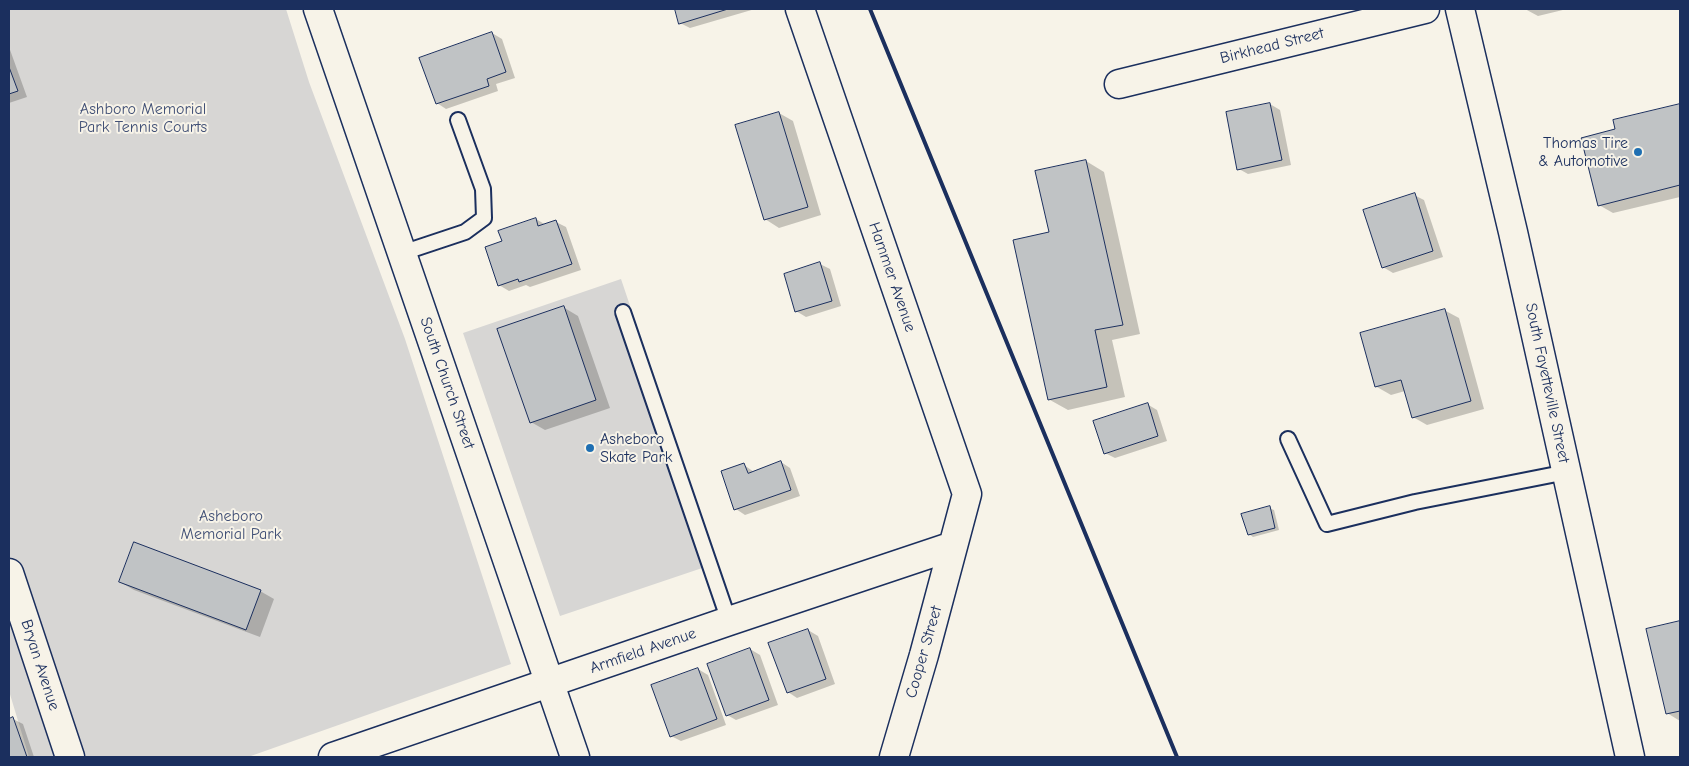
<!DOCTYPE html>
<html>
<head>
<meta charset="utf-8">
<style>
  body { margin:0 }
  #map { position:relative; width:1689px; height:766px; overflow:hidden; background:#f7f3e8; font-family:"Comic Neue",sans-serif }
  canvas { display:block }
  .frame { position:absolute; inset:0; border:10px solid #1b2f5e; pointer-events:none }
</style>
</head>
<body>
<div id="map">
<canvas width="1689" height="766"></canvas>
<div class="frame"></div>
</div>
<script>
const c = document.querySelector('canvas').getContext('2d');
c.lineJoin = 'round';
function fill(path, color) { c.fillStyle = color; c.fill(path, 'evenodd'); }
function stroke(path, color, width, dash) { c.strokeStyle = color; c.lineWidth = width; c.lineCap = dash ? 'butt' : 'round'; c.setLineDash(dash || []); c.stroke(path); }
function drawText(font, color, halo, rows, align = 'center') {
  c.font = font + ' "Comic Neue",sans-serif'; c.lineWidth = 4; c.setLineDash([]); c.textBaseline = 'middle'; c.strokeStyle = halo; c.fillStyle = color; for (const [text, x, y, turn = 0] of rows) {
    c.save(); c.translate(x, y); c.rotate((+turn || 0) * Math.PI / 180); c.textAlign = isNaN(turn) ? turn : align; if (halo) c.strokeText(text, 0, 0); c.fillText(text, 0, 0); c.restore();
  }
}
fill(new Path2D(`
  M9,9H286L309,82L405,339L511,664L248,757H29L9,691Z
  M621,279L717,563L560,616L463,333Z`), '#d7d6d4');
fill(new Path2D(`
  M676,9H755L690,28L680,23Z
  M1525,9H1567L1538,16Z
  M492,33L502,39L515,78L496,84L498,91L446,109L437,103Z
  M9,47L27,97L9,103Z
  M1270,104L1280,110L1291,165L1248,174L1239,169Z
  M1680,105V197L1613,213L1599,205L1617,130L1615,121Z
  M779,113L793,121L821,215L779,228L765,219Z
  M1086,161L1104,172L1140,334L1112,340L1125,397L1068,410L1050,400L1015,241L1050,233Z
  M1414,195L1424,200L1443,257L1393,273L1383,267Z
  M536,219L546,225L556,222L566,227L581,270L530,287L526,285L509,291L499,285L503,242Z
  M820,264L830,269L841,306L806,317L796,311Z
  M563,307L578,316L610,408L545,430L531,422Z
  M1444,310L1459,318L1484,409L1427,425L1413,417L1405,391L1391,395L1377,387Z
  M1147,404L1157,410L1167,441L1115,458L1105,453Z
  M781,462L790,468L800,496L745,515L736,509L744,465L754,472Z
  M1269,508L1274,510L1279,530L1253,537L1249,534Z
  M120,582L260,591L274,599L260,637L134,590Z
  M1680,622V721L1667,713L1647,630Z
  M808,630L818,636L835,684L797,698L788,692Z
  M750,649L760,655L778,705L736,720L727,715Z
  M698,669L708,675L726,725L681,741L671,736Z
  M13,719L23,724L34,757H9V720Z`), '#0003');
const building = new Path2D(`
  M675,9H728L679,24Z
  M492,32L506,72L487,79L489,86L436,104L419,58Z
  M9,67L18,91L9,94Z
  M1270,103L1282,160L1237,170L1226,112Z
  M1680,104V185L1598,206L1581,138L1615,129L1613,120Z
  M779,112L808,207L764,220L735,125Z
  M1086,160L1123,325L1095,330L1107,387L1048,400L1013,240L1049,232L1035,171Z
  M1415,193L1433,251L1382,268L1363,210Z
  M536,218L538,226L556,220L572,264L519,282L518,279L498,286L485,247L502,241L498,231Z
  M820,262L832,301L795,312L784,274Z
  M564,306L596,400L530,423L497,329Z
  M1445,309L1471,401L1412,418L1401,380L1375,387L1360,333Z
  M1148,403L1158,436L1104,454L1093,421Z
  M781,461L791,490L734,510L721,471L744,463L748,473Z
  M1270,506L1275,528L1248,535L1241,514Z
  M134,542L261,590L246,630L119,582Z
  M1680,621V711L1666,714L1646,629Z
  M808,629L826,679L787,693L768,643Z
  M750,648L769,700L726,716L707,664Z
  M698,668L717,719L670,737L651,685Z
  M13,717L27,757H9V719Z`);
fill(building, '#c0c3c5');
stroke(building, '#1b2f5e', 1);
const service = new Path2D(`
  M402,253L465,232L484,218L483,189L458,120
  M623,312L729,621
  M1288,439L1327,524L1415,502L1567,472`);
const minor = new Path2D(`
  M800,9L967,494L924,655L894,757
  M1119,84L1425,9
  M9,573L70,757
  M333,757L729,621L953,546`);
const tertiary = new Path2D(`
  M318,9L575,757`);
const primary = new Path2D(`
  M1460,9L1513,232L1630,757`);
stroke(service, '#1b2f5e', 18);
stroke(minor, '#1b2f5e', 31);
stroke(tertiary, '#1b2f5e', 31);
stroke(primary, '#1b2f5e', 31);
stroke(service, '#f7f3e8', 14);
stroke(minor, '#f7f3e8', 28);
stroke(tertiary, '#f7f3e8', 28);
stroke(primary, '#f7f3e8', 28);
stroke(new Path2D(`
  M870,9L1177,757`), '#1b2f5e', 4);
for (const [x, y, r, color] of [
  [1638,152,5,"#1f6fb2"],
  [590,448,5,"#1f6fb2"]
]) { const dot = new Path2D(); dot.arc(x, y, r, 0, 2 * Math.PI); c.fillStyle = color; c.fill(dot); stroke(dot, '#f7f3e8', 2); }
drawText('16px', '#1b2f5e', '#f7f3e8', [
  ["Birkhead Street",1272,46,-14],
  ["Hammer Avenue",892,277,71],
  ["South Church Street",447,383,71],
  ["South Fayetteville Street",1547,383,78],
  ["Armfield Avenue",643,651,-19],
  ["Cooper Street",924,652,-74],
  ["Bryan Avenue",40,665,72]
]);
drawText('16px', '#415076', '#f7f3e8', [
  ["Ashboro Memorial",143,109],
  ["Park Tennis Courts",143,127],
  ["Asheboro",231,516],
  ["Memorial Park",231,534]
]);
drawText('16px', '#1b2f5e', '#f7f3e8', [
  ["Thomas Tire",1628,143],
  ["& Automotive",1628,161],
  ["Asheboro",600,439,"left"],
  ["Skate Park",600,457,"left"]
], 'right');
</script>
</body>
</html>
